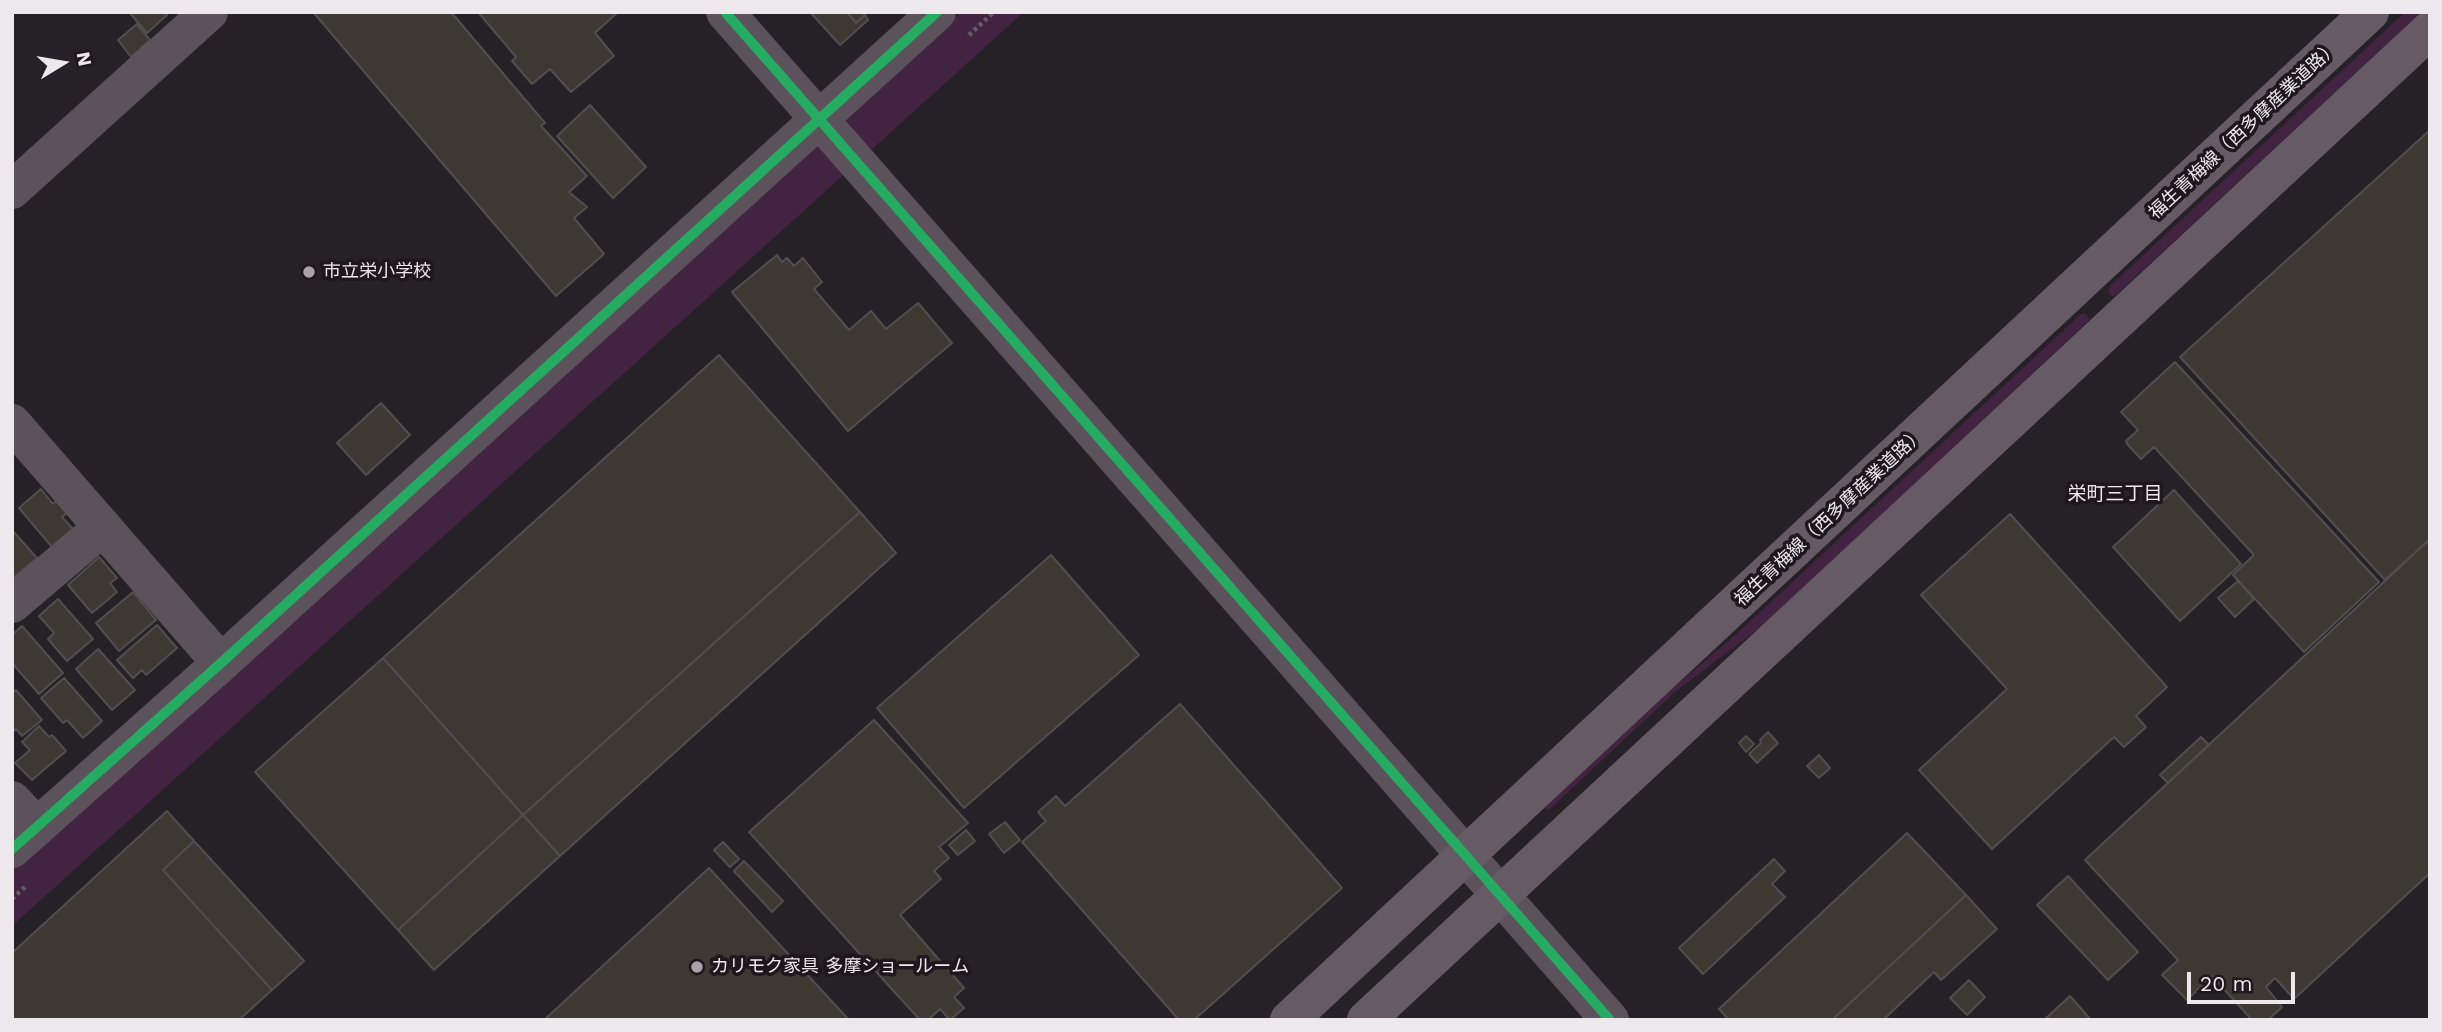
<!DOCTYPE html>
<html>
<head>
<meta charset="utf-8">
<style>
  body { margin:0 }
  #map { position:relative; width:2442px; height:1032px; overflow:hidden; background:#262126; font-family:"Work Sans",sans-serif }
  canvas { display:block }
  .frame { position:absolute; inset:0; border:14px solid #ede8ec; pointer-events:none }
  .north { position:absolute; left:28px; top:28px; width:70px; height:70px; -webkit-text-stroke:5px #1e171d; paint-order:stroke; rotate:79deg; font-size:19px; font-weight:700; line-height:28px; text-align:center; color:#ede8ec }
  .north::after { content:''; display:block; margin:auto; width:24px; height:32px; background:#ede8ec; clip-path:polygon(50% 0,100% 100%,50% 72%,0 100%) }
  .scale { position:absolute; left:2187px; top:972px; width:108px; height:32px; box-sizing:border-box; border:4px solid #ede8ec; border-top:0; padding-left:9px; font-size:21px; line-height:24px; white-space:nowrap; color:#ede8ec; -webkit-text-stroke:5px #1e171d; paint-order:stroke }
</style>
</head>
<body>
<div id="map">
<canvas width="2442" height="1032"></canvas>
<div class="frame"></div>
<div class="north">N</div>
<div class="scale">20 m</div>
</div>
<script>
const c = document.querySelector('canvas').getContext('2d');
c.lineJoin = 'round';
function fill(path, color) { c.fillStyle = color; c.fill(path, 'evenodd'); }
function stroke(path, color, width, dash) { c.strokeStyle = color; c.lineWidth = width; c.lineCap = dash ? 'butt' : 'round'; c.setLineDash(dash || []); c.stroke(path); }
function drawText(font, color, halo, rows, align = 'center') {
  c.font = font + ' "Work Sans","Noto Sans JP",sans-serif'; c.lineWidth = 7; c.setLineDash([]); c.textBaseline = 'middle'; c.strokeStyle = halo; c.fillStyle = color; for (const [text, x, y, turn = 0] of rows) {
    c.save(); c.translate(x, y); c.rotate((+turn || 0) * Math.PI / 180); c.textAlign = isNaN(turn) ? turn : align; if (halo) c.strokeText(text, 0, 0); c.fillText(text, 0, 0); c.restore();
  }
}
fill(new Path2D(`
  M961,12H1024L12,926V866Z
  M2405,12H2421L2116,295L2111,296L2108,291L2110,286Z
  M2086,313L2089,320L2087,322L1761,627L1676,691L1549,810L1545,807L1673,688L1732,638L2081,314Z`), '#432342');
const building = new Path2D(`
  M129,12H165L167,15L147,33Z
  M313,12H451L545,123L541,126L587,176L569,192L587,207L574,218L604,254L556,296Z
  M478,12H618L595,33L614,56L571,92L550,69L532,84L512,61L516,57Z
  M810,12H847L856,23L865,15L868,20L840,45Z
  M847,12H868L856,23Z
  M137,24L150,40L131,57L118,40Z
  M590,105L646,167L613,198L557,136Z
  M2430,130V539L2385,580L2180,357Z
  M777,255L782,262L787,258L794,266L803,258L822,282L814,289L849,330L871,311L886,329L918,303L952,343L848,431L732,292Z
  M719,355L860,512L523,815L383,658Z
  M2175,362L2379,582L2304,652L2233,575L2254,555L2154,447L2141,459L2127,444L2126,441L2138,430L2121,412Z
  M381,403L410,435L366,475L337,443Z
  M41,489L53,504L57,500L68,512L62,517L73,529L52,547L19,508Z
  M2174,490L2241,564L2180,621L2113,547Z
  M860,512L896,553L560,856L523,815Z
  M2010,514L2167,687L2136,716L2146,727L2124,747L2114,737L1992,849L1919,770L2007,689L1921,595Z
  M12,530L37,558L12,579Z
  M2430,539V873L2294,999L2275,978L2266,987L2282,1007L2268,1020H2252L2212,976L2187,1000L2162,975L2178,960L2085,860Z
  M1051,555L1139,655L964,808L877,708Z
  M99,557L117,578L110,583L117,592L92,613L68,585Z
  M2238,581L2254,599L2235,617L2218,598Z
  M133,592L156,620L119,651L96,623Z
  M58,599L93,639L67,661L48,639L54,633L39,616Z
  M157,625L177,648L146,675L142,670L133,678L117,660Z
  M22,626L63,673L39,694L12,663V635Z
  M98,649L135,690L112,710L76,669Z
  M383,658L523,815L398,930L255,772Z
  M64,678L102,721L83,738L67,720L63,723L41,698Z
  M16,690L42,720L22,736L16,729L12,733V693Z
  M1180,704L1342,888L1194,1020H1179L1022,842L1046,821L1038,812L1056,796L1065,806Z
  M874,720L968,823L939,847L949,858L934,871L941,879L900,915L964,988L954,997L964,1008L950,1020L940,1009L928,1020H920L749,832Z
  M39,726L49,737L52,735L66,751L32,780L15,763L30,750L22,742Z
  M1768,732L1778,743L1757,763L1749,754L1761,743L1760,740Z
  M1746,736L1754,744L1746,752L1739,743Z
  M2201,737L2209,745L2168,783L2160,775Z
  M1819,755L1830,768L1819,778L1807,766Z
  M167,811L194,841L163,870L272,990L239,1020H12V953Z
  M523,815L560,856L434,970L398,930Z
  M1005,822L1020,840L1004,853L989,834Z
  M966,830L975,841L958,855L949,845Z
  M1907,833L1966,895L1832,1020H1729L1719,1009Z
  M194,841L304,961L272,990L163,870Z
  M723,842L739,859L730,867L714,850Z
  M1774,859L1785,871L1772,884L1785,897L1703,974L1679,948Z
  M744,861L783,901L772,912L734,871Z
  M709,868L849,1020H544Z
  M2068,876L2138,952L2108,980L2037,905Z
  M1966,895L1997,929L1941,980L1934,972L1883,1020H1832Z
  M1969,980L1985,997L1967,1015L1950,998Z
  M2070,996L2091,1020H2044Z`);
fill(building, '#3d3832');
stroke(building, '#504e4f', 2);
stroke(new Path2D(`
  M969,35L994,12
  M12,899L27,885`), '#645d63', 4.5, [3.5, 3.5]);
stroke(new Path2D(`
  M725,12L1610,1020
  M12,190L209,12
  M12,423L221,663
  M12,604L103,527
  M12,800L37,827
  M12,849L221,663L937,12`), '#5b525b', 38);
stroke(new Path2D(`
  M1289,1020L2370,12
  M1366,1020L2430,30`), '#665b65', 38);
stroke(new Path2D(`
  M725,12L1610,1020
  M12,849L221,663L937,12`), '#26ab63', 10);
for (const [x, y, r, color] of [
  [309,272,7,"#a7a2a7"],
  [697,967,7,"#a7a2a7"]
]) { const dot = new Path2D(); dot.arc(x, y, r, 0, 2 * Math.PI); c.fillStyle = color; c.fill(dot); stroke(dot, '#1e171d', 2.5); }
drawText('18px', '#ede8ec', '#1e171d', [
  ["福生青梅線（西多摩産業道路）",2244,130,-43],
  ["福生青梅線（西多摩産業道路）",1830,517,-43]
]);
drawText('18px', '#ede8ec', '#1e171d', [
  ["市立栄小学校",323,272],
  ["カリモク家具 多摩ショールーム",711,967]
], 'left');
drawText('19px', '#ede8ec', '#1e171d', [
  ["栄町三丁目",2115,494]
]);
</script>
</body>
</html>
